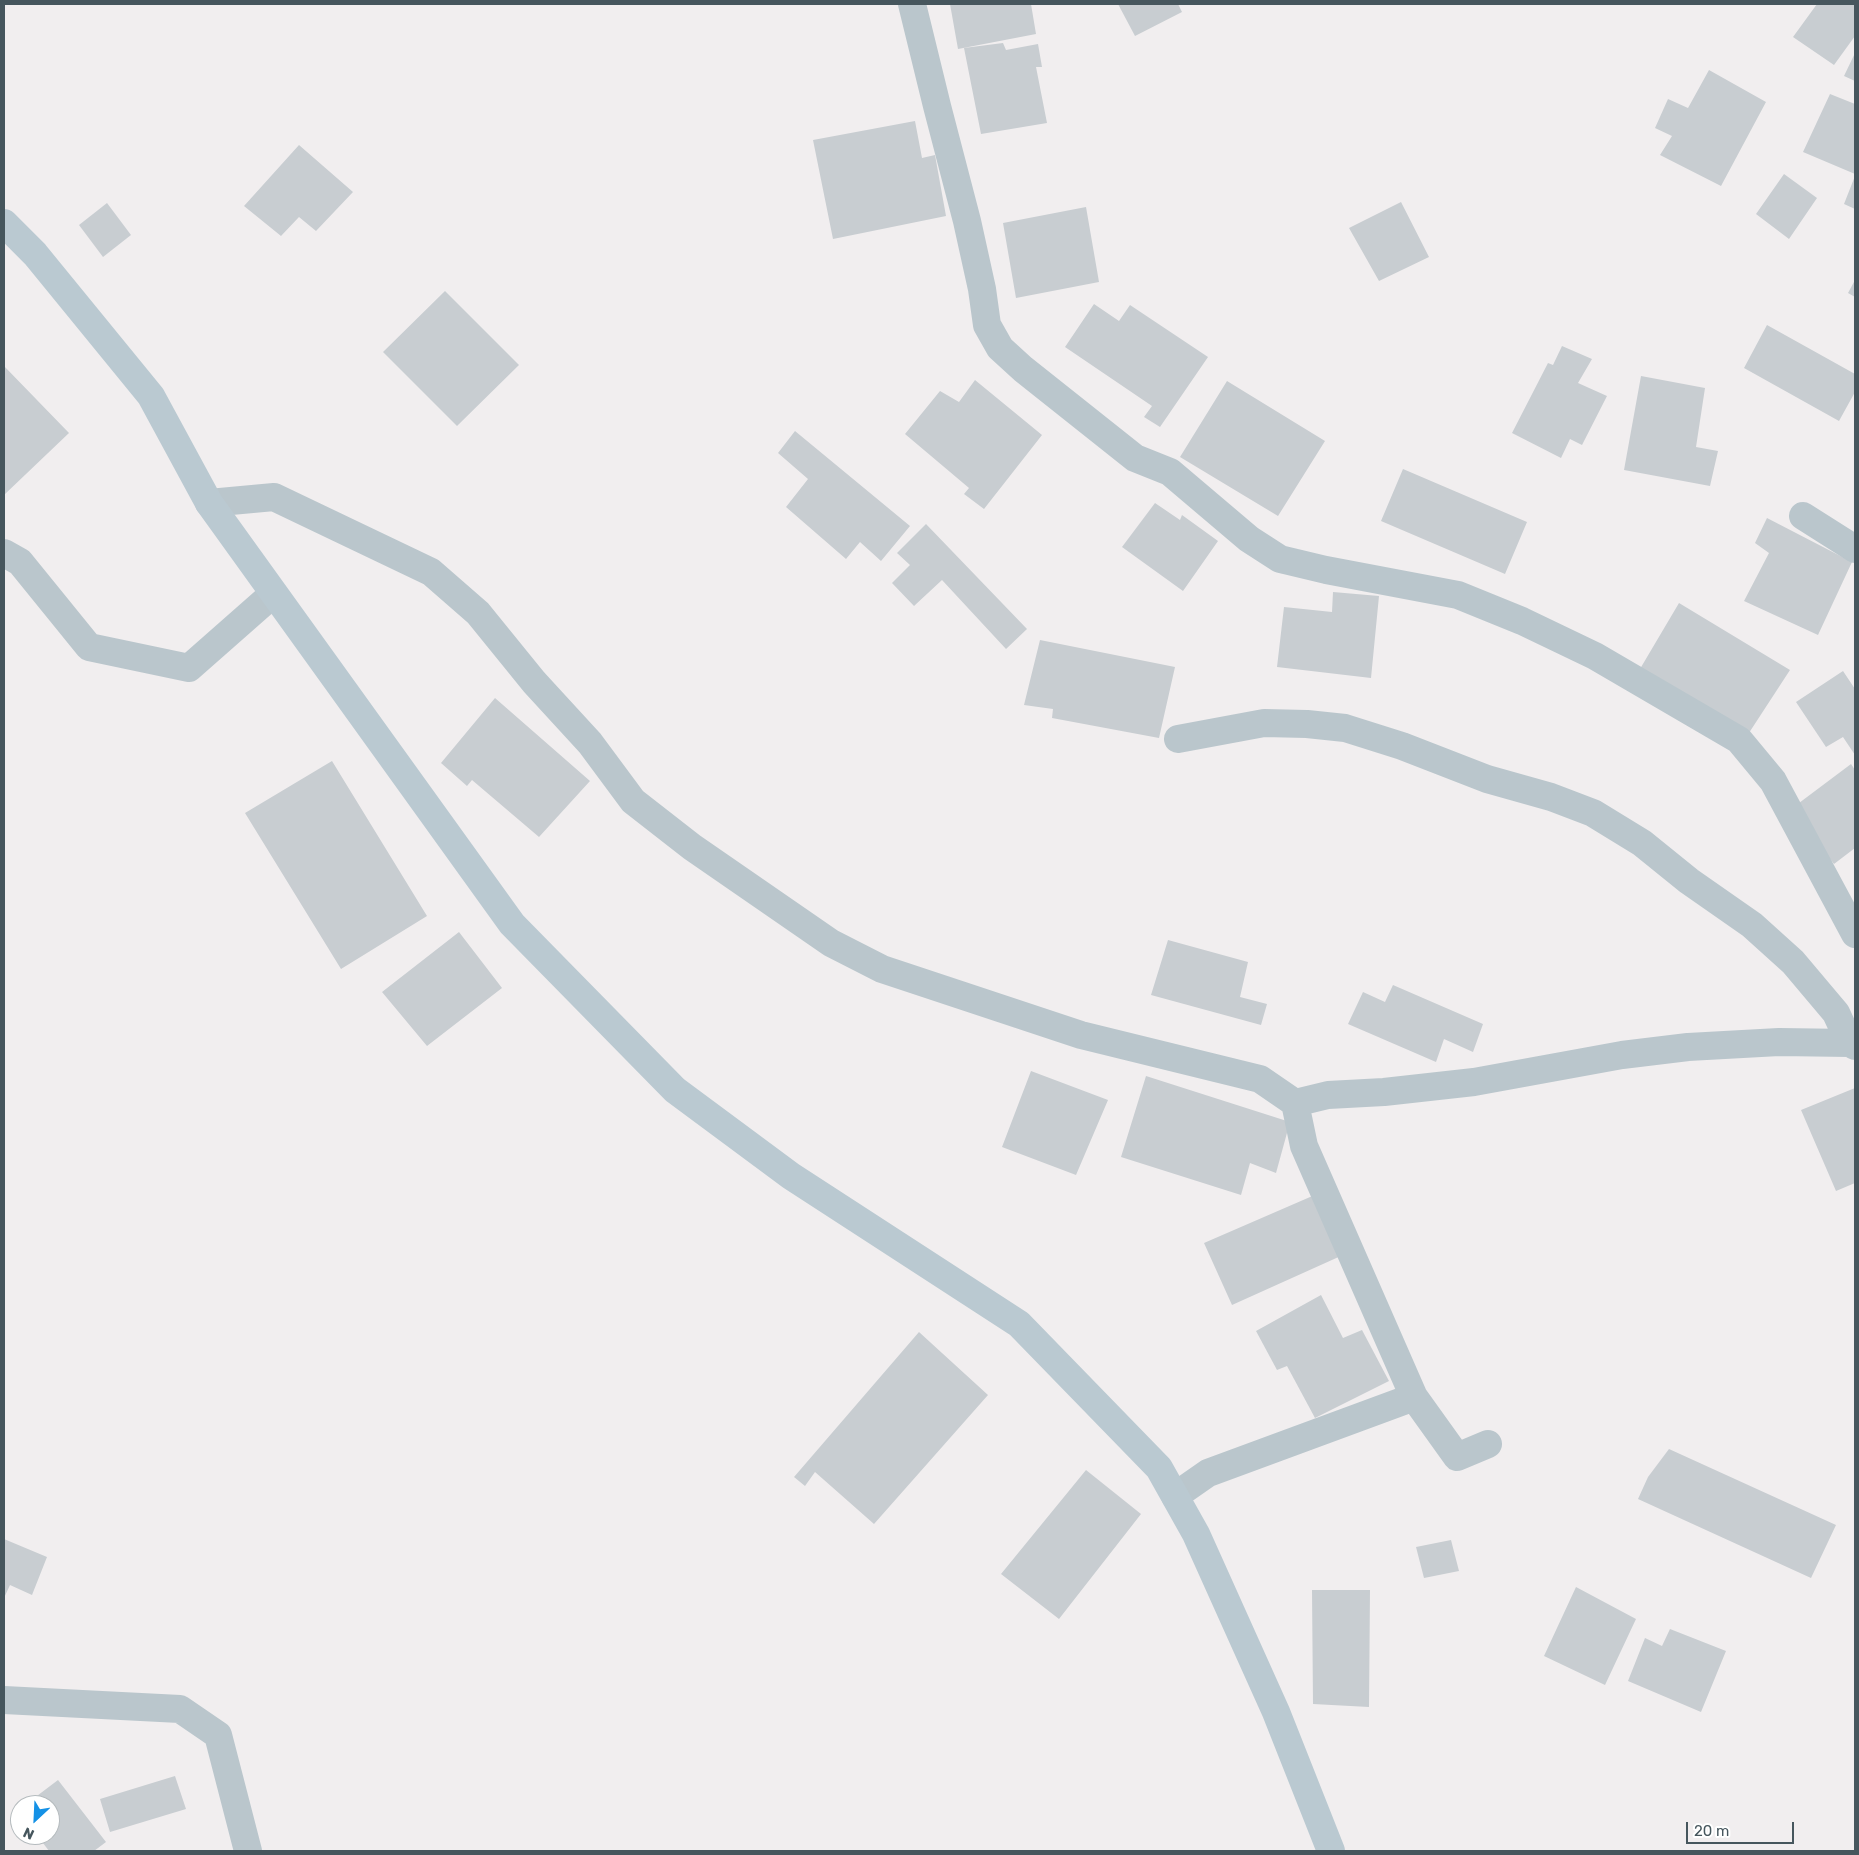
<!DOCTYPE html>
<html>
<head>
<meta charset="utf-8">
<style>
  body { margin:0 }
  #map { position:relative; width:1859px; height:1855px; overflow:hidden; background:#f1eeef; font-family:Rubik,sans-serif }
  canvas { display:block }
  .frame { position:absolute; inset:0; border:5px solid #46565d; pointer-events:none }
  .north { position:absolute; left:10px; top:1795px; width:50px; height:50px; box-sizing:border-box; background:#fff; border:1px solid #b5bbbe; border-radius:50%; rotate:205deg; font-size:14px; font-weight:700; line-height:20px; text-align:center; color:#46565d }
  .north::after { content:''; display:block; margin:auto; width:18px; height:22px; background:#1491e6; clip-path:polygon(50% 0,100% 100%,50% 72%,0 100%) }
  .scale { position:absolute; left:1686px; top:1822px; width:108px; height:22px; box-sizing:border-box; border:2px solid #46565d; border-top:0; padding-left:6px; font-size:15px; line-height:18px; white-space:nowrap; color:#46565d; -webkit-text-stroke:4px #fff; paint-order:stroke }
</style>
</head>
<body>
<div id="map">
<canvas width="1859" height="1855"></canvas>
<div class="frame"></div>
<div class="north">N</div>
<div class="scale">20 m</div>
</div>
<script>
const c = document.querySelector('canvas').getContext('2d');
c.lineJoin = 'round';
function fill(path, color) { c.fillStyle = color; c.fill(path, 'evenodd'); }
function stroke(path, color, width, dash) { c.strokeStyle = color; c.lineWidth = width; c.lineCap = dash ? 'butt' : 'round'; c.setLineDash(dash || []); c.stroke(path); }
fill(new Path2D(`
  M950,4H1031L1036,34L958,49Z
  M1118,4H1178L1182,12L1135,36Z
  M1817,4H1855V36L1834,65L1793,37Z
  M1003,43L1006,50L1038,44L1042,67H1036L1047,123L981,134L964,48Z
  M1855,53V81L1844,76Z
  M1709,70L1766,102L1721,186L1660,155L1672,136L1655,128L1668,99L1688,108Z
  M1830,94L1855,104V174L1803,152Z
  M915,121L922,158L935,155L946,216L833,239L813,140Z
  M299,145L353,192L316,231L299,217L281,236L244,206Z
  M1784,174L1817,198L1789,239L1756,214Z
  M1855,176V209L1844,204Z
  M1401,202L1429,257L1379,281L1349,228Z
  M107,203L131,235L103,257L79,225Z
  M1086,207L1099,282L1016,298L1003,223Z
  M1855,280V297L1848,293Z
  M445,291L519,365L457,426L383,352Z
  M1094,304L1119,321L1130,305L1208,357L1160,427L1144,417L1152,406L1065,347Z
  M1767,325L1855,374V392L1839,421L1744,368Z
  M1562,346L1592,359L1578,383L1607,396L1582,445L1570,439L1561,458L1512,433L1548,363L1553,365Z
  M4,366L69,433L4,495Z
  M1641,376L1705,388L1696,447L1718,451L1710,486L1624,470Z
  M975,380L1042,435L984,509L964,494L969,488L905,434L940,391L959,402Z
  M1227,381L1325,441L1278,516L1180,457Z
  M795,431L910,526L881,561L860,542L846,559L786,507L808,479L778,453Z
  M1403,469L1527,522L1505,574L1381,521Z
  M1155,503L1180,520L1182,515L1218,541L1183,591L1122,547Z
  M1767,518L1852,562L1818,635L1744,601L1769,553L1755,543Z
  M926,524L1027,629L1006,649L942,580L914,606L892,583L910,565L897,553Z
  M1333,592L1379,596L1371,678L1277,667L1284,607L1332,612Z
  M1679,603L1790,670L1745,739L1637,674Z
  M1040,640L1175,667L1159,738L1052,718L1053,709L1024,705Z
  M1843,671L1855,689V755L1843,737L1826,747L1796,702Z
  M495,698L590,781L539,837L472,780L467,786L441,763Z
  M332,761L427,916L341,969L245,813Z
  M1851,764L1855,770V848L1834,864L1791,809Z
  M459,932L502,988L427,1046L382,992Z
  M1168,940L1248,962L1240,997L1267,1004L1261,1025L1151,995Z
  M1393,985L1483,1024L1473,1052L1444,1039L1436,1062L1348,1024L1363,992L1385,1002Z
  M1031,1071L1108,1100L1076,1175L1002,1147Z
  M1146,1076L1290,1122L1276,1173L1250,1163L1241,1195L1121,1157Z
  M1855,1088V1183L1836,1191L1801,1110Z
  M1317,1194L1343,1255L1232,1305L1204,1243Z
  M1321,1295L1343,1338L1362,1330L1389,1381L1315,1418L1287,1366L1277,1370L1256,1331Z
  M919,1332L988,1395L874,1524L815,1472L805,1486L794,1477Z
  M1669,1449L1836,1525L1811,1578L1638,1499L1648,1477Z
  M1086,1470L1141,1514L1059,1619L1001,1574Z
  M4,1539L47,1557L32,1595L10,1585L4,1598Z
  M1451,1540L1459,1571L1424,1578L1416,1547Z
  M1576,1587L1636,1619L1605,1685L1544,1656Z
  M1312,1590H1370L1369,1707L1313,1704Z
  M1670,1629L1726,1651L1701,1712L1628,1681L1645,1638L1662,1646Z
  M175,1776L186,1809L110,1832L100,1799Z
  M58,1780L106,1842L94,1851H49L37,1835H50V1805H25Z`), '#c8cdd1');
stroke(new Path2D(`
  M912,4L937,106L967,221L982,289L987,325L1000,348L1023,369L1135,458L1170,472L1249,539L1280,559L1326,570L1458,595L1522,621L1595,656L1739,740L1773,781L1855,934
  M209,503L274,497L431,572L478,613L534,682L590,743L633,801L692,847L831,943L882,969L1081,1035L1260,1079L1295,1103L1328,1095L1384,1092L1474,1082L1622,1055L1688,1047L1779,1042L1850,1043L1855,1046
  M1803,516L1855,549
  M4,553L20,562L89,647L189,668L273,594
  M1178,739L1264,723L1307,724L1345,728L1402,746L1487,779L1551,797L1593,813L1642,843L1689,881L1752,925L1793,962L1836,1013L1850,1043
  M1295,1103L1304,1146L1414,1397L1457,1457L1488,1444
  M1175,1496L1208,1473L1414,1397
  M4,1700L180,1709L218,1735L248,1851`), '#bac6cc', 28);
stroke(new Path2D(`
  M4,223L35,254L151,396L209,503L512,924L675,1090L791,1176L1019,1324L1159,1468L1196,1534L1276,1712L1331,1851`), '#bac9d1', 28);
</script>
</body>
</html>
